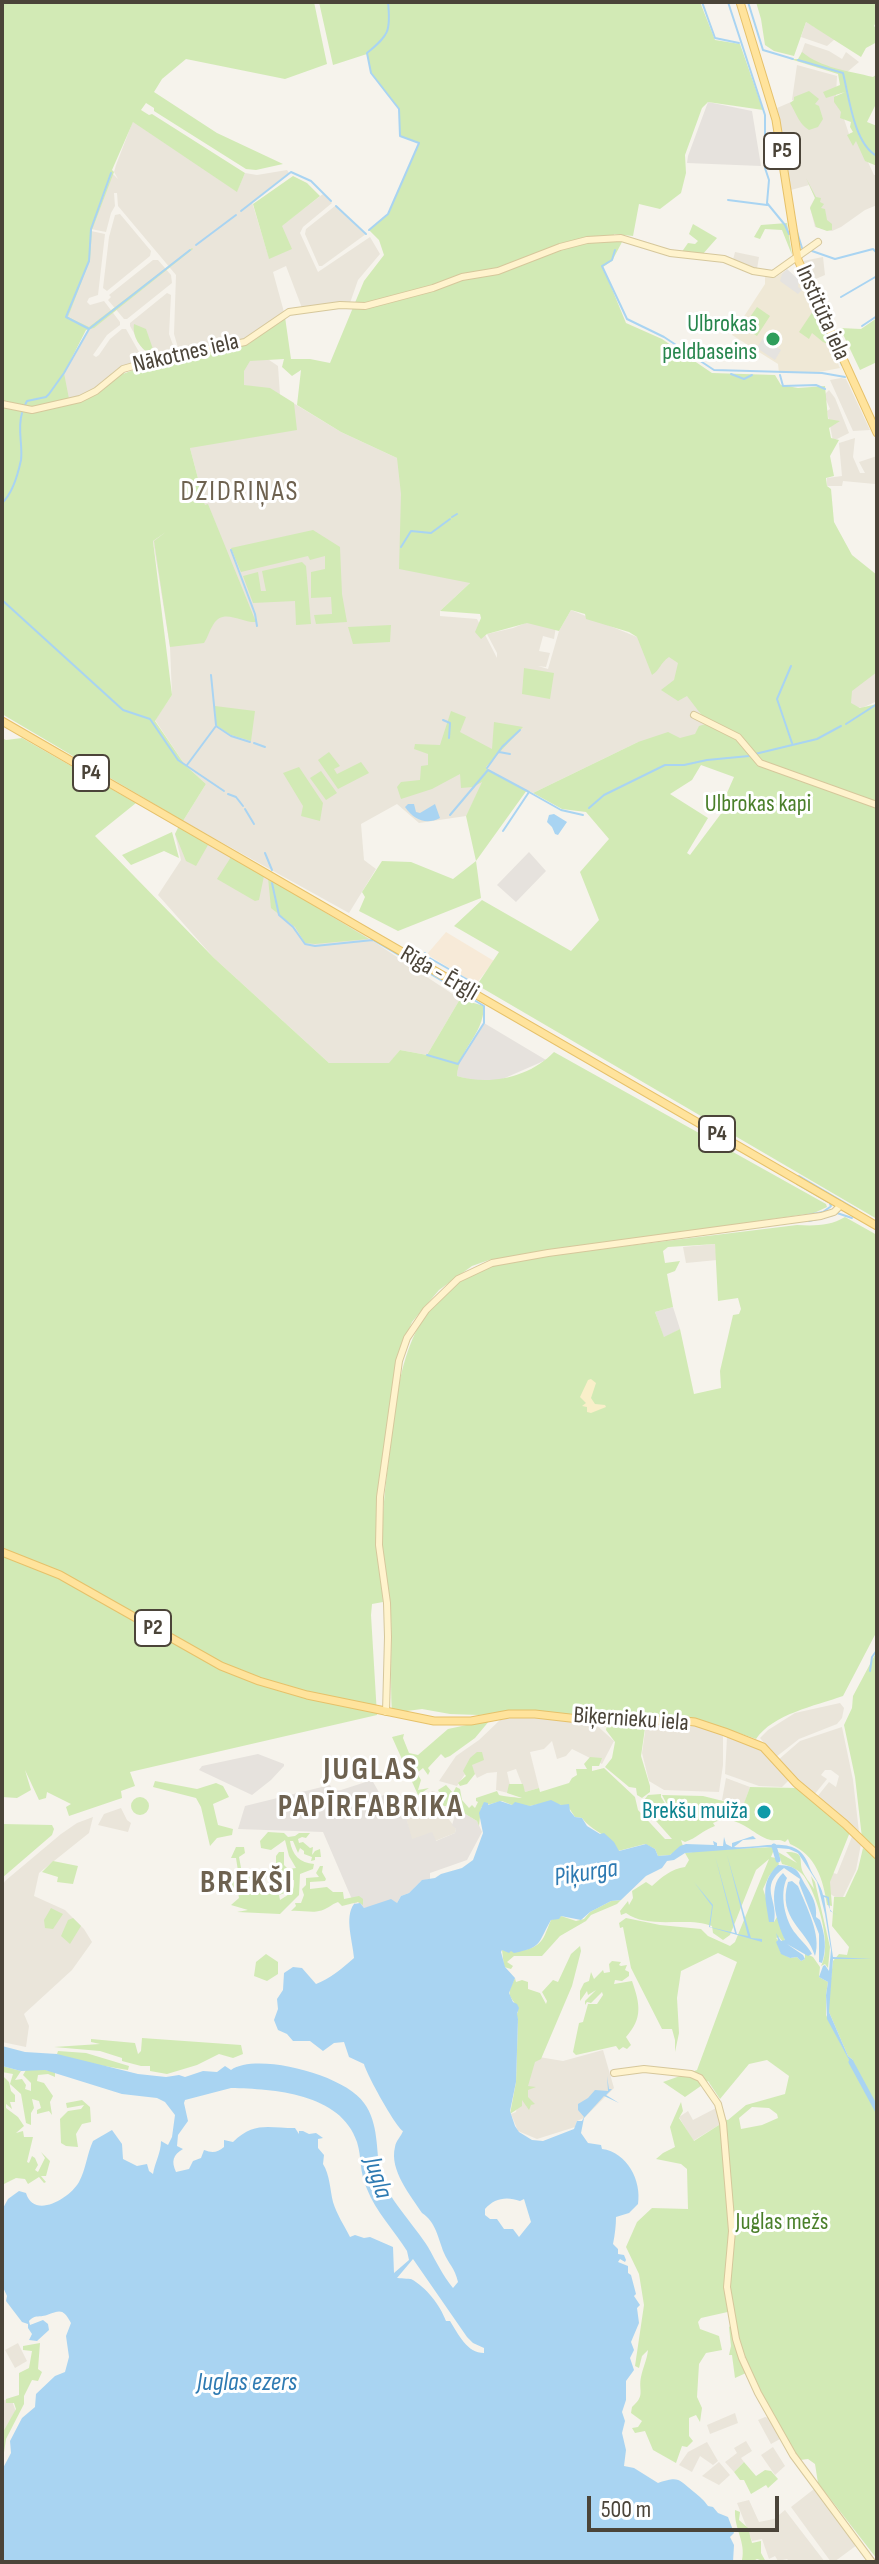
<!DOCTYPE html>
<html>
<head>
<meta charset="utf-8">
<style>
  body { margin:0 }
  #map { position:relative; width:879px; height:2564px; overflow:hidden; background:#f6f3ec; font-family:"Sofia Sans Condensed",sans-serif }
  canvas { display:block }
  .frame { position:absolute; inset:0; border:4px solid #4b4439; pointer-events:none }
  .scale { position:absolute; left:587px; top:2496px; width:192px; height:36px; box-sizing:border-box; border:4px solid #4b4439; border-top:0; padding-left:10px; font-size:24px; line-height:28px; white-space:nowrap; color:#4b4439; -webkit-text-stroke:6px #fff; paint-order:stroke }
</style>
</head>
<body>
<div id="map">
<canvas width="879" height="2564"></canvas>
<div class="frame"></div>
<div class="scale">500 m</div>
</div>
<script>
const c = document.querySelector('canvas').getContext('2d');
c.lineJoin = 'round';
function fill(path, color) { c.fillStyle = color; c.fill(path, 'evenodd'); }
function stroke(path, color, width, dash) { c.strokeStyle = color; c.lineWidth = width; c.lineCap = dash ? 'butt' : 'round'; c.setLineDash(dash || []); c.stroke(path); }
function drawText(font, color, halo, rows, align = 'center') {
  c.font = font + ' "Sofia Sans Condensed",sans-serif'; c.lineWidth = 6; c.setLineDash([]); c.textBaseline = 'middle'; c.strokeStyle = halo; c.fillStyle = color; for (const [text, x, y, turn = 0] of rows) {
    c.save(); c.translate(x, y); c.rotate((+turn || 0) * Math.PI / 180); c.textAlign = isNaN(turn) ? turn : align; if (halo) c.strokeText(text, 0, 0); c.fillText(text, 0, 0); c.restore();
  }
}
fill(new Path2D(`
  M806,22L835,39L827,46L801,37Z
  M805,43L829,51L842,59L846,52L859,62L846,73L800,57Z
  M797,65L837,76L836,95L849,134L854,132L874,175H877V205L865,210L841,227L832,231L815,227L810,207L815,198L809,185L791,190L777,108L791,102H799L792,100Z
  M133,121L237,191L245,173L257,175L287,170L289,173L252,202L269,258L281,226L323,194L332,203L303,227L300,233L318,272L370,237L380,254L358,280L350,303L302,308L286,266L273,272L284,312L247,340L179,351L174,334L176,275L118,206L117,193H114L115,206L111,213L106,232L91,229L111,172L118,179L114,172L116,165Z
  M335,206L366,234L322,266H319L305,234L306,229Z
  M120,214L151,251L150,256L107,291L103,288L109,237L115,215Z
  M91,231L105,234L98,295L89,298L87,302L90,305L104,301L120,322V325L107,335L93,355L96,357L99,355L110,339L122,329H126L139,352L147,356V359L117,369L88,393L66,399L61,378L89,330L66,318Z
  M735,252L759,257L757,269L733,260Z
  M823,257L825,275L811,281L803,261Z
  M153,260H158L171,275L172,283L127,319H124L108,300L111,297L109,295Z
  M167,293L171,295L169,334L174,348L173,355L159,357L143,349L130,326V323Z
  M247,345L278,366L280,395L341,432L397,458L503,552L440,611V616L477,619L497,658V653L487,634L513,628L569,606L557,620L554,639L543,636L539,651L550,653L546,667L538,666L548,669L559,631L571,610L637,637L667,629L704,724L700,742H638L533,793L489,771L466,816L419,823L397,804L361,824L364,860L376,869L349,913L183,821L206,784L185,765L155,720L172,695L170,647L153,541L205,505L190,448Z
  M841,378L846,379L870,430L853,431L830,380Z
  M829,390L835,398L849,433L833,441L827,411L830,409L824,395Z
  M855,438L853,457L860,473H865L859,462L877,456V489L875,484L843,481L842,486H827V478L842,476L839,443Z
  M877,672V701L862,708L845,704L850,679L867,673Z
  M179,826L364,935L460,999L427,1055L400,1050L390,1063H329L214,958L158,895L181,860L175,834Z
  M715,1244L717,1260L686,1263L683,1247Z
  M840,1703L844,1708L842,1718L837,1724L799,1739L776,1757L760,1738L768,1730L795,1713Z
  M521,1716L593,1722L614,1741L602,1764L572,1749L566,1756L557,1759L552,1741L544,1749L530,1752L539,1788L525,1792L516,1769L507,1772L512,1794L496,1790L497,1772L487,1773L477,1778L471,1765L457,1786L439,1781L456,1756L479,1740L500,1720Z
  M646,1725H697L723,1735V1765L719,1792L664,1790L649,1781L642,1753Z
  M842,1727L853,1780L859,1832L817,1797L829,1782L836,1787L839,1776L831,1770H825L821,1775L827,1779L814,1795L778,1760L800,1741Z
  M727,1737L758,1746L789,1780L782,1787L759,1786L725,1774Z
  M726,1778L750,1787L743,1807L722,1800Z
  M432,1791L436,1792L448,1818L456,1829L455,1833L435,1841L411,1840L406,1817L408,1802L428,1795Z
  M121,1808L127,1820L131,1823L128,1832L98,1825L104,1814Z
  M93,1817L89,1833L39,1873L34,1896L65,1910L84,1929L92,1942L72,1970L24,2014L29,2026L26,2047L2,2042V1887L5,1881L61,1834L77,1823Z
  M853,1834L861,1844L856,1870L843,1897H835L826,1891L833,1873L837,1874Z
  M603,2050L614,2088L584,2118L577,2121L575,2127L537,2139L518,2131L511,2114L516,2112L526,2063L539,2057L563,2061Z
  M718,2107L721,2119L719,2125L693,2141L679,2117L688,2111L693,2120Z
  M18,2343L27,2361L15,2368L5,2350Z
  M11,2398L16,2412L2,2439V2401Z
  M735,2413L738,2423L710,2434L707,2425Z
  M765,2417L769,2418L780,2439L771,2444L758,2420Z
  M746,2441L752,2451L741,2458L744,2462L734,2472L725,2462L737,2453L734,2448Z
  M707,2442L718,2461L713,2465L700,2456L692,2472L679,2465L688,2452Z
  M773,2447L785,2466L775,2475L761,2455Z
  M719,2462L730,2475L719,2485L702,2476Z
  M814,2489L857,2545L834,2562H831L791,2507Z
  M749,2500L759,2522L774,2519L785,2510L825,2562H790L787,2559L778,2561L775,2556L769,2559L762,2539L752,2541L737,2503Z`), '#eae5da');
fill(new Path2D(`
  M446,932L494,961L476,984L428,955V953Z`), '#f7ead8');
fill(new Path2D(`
  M708,102L752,111L761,166L687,163L688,156Z
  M529,852L546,871L516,902L497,885Z
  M484,1023L546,1060L498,1081H475L457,1076L458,1064Z
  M673,1307L680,1329L664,1338L655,1312Z
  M258,1754L284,1764V1766L271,1780L252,1795L199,1770L202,1766Z
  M372,1780L381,1796L391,1792L402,1796L407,1793L409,1806L406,1817L412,1839L432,1832L436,1841L455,1833L456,1829L452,1825L457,1809L477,1821L482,1832L467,1860L430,1873V1879L421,1881L409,1893L401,1896L397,1903L364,1908L358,1902L354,1904L323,1832L238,1829L245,1806L330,1785L334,1791L341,1790Z`), '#e6e2dd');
fill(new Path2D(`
  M785,271L804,288L840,368L819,372L779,373L778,364L732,335L765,284V277H776Z`), '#efe8d6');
fill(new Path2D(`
  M2,2H314L327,64L285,79L186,59L162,79L154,92L217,133L283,164L256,170L246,169L154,111V108L146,103L141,110L149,115L152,114L245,173L237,192L133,122L112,170L114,172L92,230L90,260L68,317L89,327L192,248L193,249L94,328L86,330L64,373L70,404L99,393L120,375L158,361L247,345L285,317L291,359H310L330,363L364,281L384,255L379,240L369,230L388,214L419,143L400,136L399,109L371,73L367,54L333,65L319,2H700L715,40L740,44L763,110L708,102L702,108L685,155L686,173L681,193L660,209L639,204L633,236L614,234L613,240L622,242L612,261L603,267L626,323L662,339L712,373L775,375L781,385L798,388L825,386L828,419L840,421L829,428L831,438L839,440L830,456L834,476L826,478L827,486L831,489L834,522L852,555L877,575V672L852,691L851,703L860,708L877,704V1219L477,985L499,952L454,926L482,900L571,951L599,920L580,872L609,839L586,812L562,809L533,793L638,742L668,732L680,738L695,734L699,726L712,722L703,717L687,696L678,701L661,690L674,680L678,663L669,657C660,663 660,670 652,675L637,637L629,632L586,619L585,614L571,610L559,631L527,623L487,634L481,639L475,632L481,618L480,614L440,611L470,583L399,569L401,494L397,458L341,432L297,405L301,370L292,376L282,367L284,359L250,361L244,371V385L270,388L294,403L297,430L190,448L205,505L208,504L256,622C241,623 223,607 213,625C209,631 208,637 204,643L170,647L154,541L166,532L153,541L172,695L155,721L185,765L206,784L183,821L2,714ZM701,765L734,777L723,802V811L690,855L687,853L708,818L670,794L692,780Z
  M756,2H877V20L874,26L877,29V42L866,48L861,57L806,22L794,56L774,51L765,45L761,19Z
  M802,52C821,68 849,71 873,77L877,74V102L867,122L877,126V166L865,161L856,141L853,146L847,135L853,132L850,127L851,122L840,118L841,112L834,102V97L845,92L826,98L823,92L840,85L838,74L790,59H798Z
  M809,91L819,99L815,104L819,106L823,119L818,127L809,130C799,124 796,113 790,103L794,100V97Z
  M293,176L307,183L320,196L282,226L292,249L269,259L253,204Z
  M806,178L816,197L821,198L820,202L824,204L821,208L825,209L827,220L832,224V230L827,231L816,227L810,208L815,198Z
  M787,223L792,255L782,230L765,229L760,239L754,237L761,225Z
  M693,224L717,238L702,255L681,253L688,243L695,244L698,241L689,234Z
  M757,307L770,316L757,336L743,327Z
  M813,311L830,345L823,342L812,333L809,339L799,332Z
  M877,318V362L860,370L840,328L861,329Z
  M134,324L146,329L154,352L151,354C140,349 132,336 134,324Z
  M313,530L340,547L342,594L347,622L316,624L314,615L332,614L331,597L311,598V572L325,569V556L310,560L308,556L241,572L231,548Z
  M302,562L306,566L311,624L296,625L295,601L253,603L243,576L258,572L261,591H266L262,571Z
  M391,625L390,642L353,644L348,627Z
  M524,668L554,673L550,699L522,694Z
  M215,706L255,711L251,741L231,735L216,725Z
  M451,711L466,717L460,732L492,749L494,722L523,727L486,767L489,771L527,790L476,861L481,898L398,931L359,911L365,897L362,892L382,861L411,862L453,879L476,861L466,816L482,782L473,787L461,788L460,774L432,789L401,799L397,787L401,782L420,780L421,766L428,765V754L414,749L415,744L440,745Z
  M2,738L6,740L22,738L136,803L95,836L214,958L329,1063H389L400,1050L427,1055L460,999L484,1006C483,1036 459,1048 457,1076C490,1086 530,1077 554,1052L826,1204L827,1207L814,1213L489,1260L472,1266L439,1290L412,1322L397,1358L379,1495L377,1543L383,1602L372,1604L371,1615L377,1715L130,1772L135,1786L121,1791L122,1798L69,1816L66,1807L71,1804L47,1792L46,1798L39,1800L25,1770L31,1790L17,1798L2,1797Z
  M329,752L340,766L334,769L337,774L361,762L369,773L338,789L318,760Z
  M299,767L323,803L320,821L301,816L303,806L283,773Z
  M321,771L337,793L326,800L310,778Z
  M179,826L208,845L196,866L186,861L175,834Z
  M172,832L179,858L164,851L131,865L122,855Z
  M231,857L264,876L259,900L255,901L217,879Z
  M268,878L369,939L315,944L305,943L295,927L271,908Z
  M845,1217L877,1235V1631L843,1696C815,1706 773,1714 756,1739L704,1721L671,1719L626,1720L521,1711L479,1715L450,1714L422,1709L392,1713C390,1680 392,1648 391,1615C390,1592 384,1570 383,1548C381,1515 386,1482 390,1450C399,1370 407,1295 494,1265L552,1255L797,1225C814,1226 830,1226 845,1217ZM715,1244L718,1301L738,1298L741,1309L739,1314L733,1315L720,1371L721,1388L694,1394L680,1329L664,1337L655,1312L673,1307L667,1274L675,1271L680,1261L665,1263L663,1251L668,1247Z
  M877,1651V1851L862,1838L855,1777L844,1725L852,1708L853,1696Z
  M490,1720L475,1738L450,1756L445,1758L441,1754L428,1768L430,1771L428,1775L423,1768L417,1773L421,1780L418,1790L429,1788L418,1795L392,1737L404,1734L403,1738L409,1753L418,1755L448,1729Z
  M653,1722V1725L645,1728L641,1756L650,1786V1792L642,1798L637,1795L636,1788L629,1787L605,1767L612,1758L615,1742L606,1730L607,1724Z
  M477,1752H482L484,1760L472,1765L475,1774L467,1784L460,1786L458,1783L466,1776L463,1771L470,1758Z
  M590,1757L602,1758L599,1766H592V1771L604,1768L635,1797L638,1810L665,1839H672L641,1804L648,1795L661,1794V1797L673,1816L662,1795L703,1796L743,1806L750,1787L797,1788L850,1832L830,1882L832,1906L827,1905C823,1879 816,1855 790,1844L788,1839L785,1842C777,1838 775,1842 767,1839C749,1831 734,1812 713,1823L715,1826C703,1830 697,1838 685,1842L681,1840L683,1846L670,1855L658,1856L655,1849L645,1844L618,1851C612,1836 591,1831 582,1818L575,1817L569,1808L561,1805L548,1802L530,1806L512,1805L502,1801L483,1806L481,1808L479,1826L477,1821L457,1809L455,1815L447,1814L446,1806H442L444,1802L440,1799L444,1797L445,1793L440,1794L438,1790L446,1785L453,1793L456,1787L460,1789L462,1800L469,1808L472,1805L475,1808L478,1802L476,1801V1798L497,1791L499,1795C503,1796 519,1798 522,1798L507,1793L509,1784H523L525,1792L539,1788L540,1792L569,1783L572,1778L577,1775L576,1769H587L584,1764Z
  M155,1781L197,1789L216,1783L223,1786L229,1797L213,1804L218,1825L233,1829L232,1835L217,1838L210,1846L201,1807L196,1798L153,1787Z
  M131 1806a9 9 0 1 1 18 0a9 9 0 1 1-18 0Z
  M2,1824L52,1825L54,1829L52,1835L2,1878Z
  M268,1832L284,1833L288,1837L295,1836L299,1833H310L306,1838L302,1837L298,1839L299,1843L303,1842L310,1848L313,1847L312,1855L315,1851L320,1849L321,1857H315V1860L311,1861L312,1857L304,1854V1851L300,1848L298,1853L293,1841H290C292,1855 300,1863 314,1864L313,1869L300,1874L299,1895L280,1914L237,1912L248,1910L231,1905L239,1898L238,1892L242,1889L250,1891L253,1882L245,1880L232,1889L226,1882L227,1876L238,1871L236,1858H231L236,1847H244L245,1853L239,1857L242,1873L248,1869L252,1877L255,1872H265L267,1877L257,1878L256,1889L265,1888L268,1891L272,1883L279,1888H282L285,1893L279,1895L280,1900C289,1894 295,1893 294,1880H289L288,1877L284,1885L280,1874L275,1878L270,1877L267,1871L276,1867V1856L279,1852H284V1865L288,1869L296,1868L289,1856L285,1840L271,1850L261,1848L260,1841Z
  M775,1847L771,1857L776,1858L779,1864L769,1876L763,1889L774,1922L777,1917L785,1940L783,1942L779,1937L776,1938L778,1940L777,1942L781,1953L790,1958L797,1957L801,1961L805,1959V1953L813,1957L820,1967L819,1977L828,1982L826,1995V2015L853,2067V2060L848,2056L829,2012V1996L833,1961L839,1954L847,1955L849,1947L832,1926L834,1897H845L858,1869L863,1848L877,1858V2109L868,2095L877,2112V2559L818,2483L815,2464L808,2459L800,2460C771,2413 742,2366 732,2311L701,2318L698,2322L700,2329L719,2336L722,2350L706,2353L699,2364L697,2397L702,2408L700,2422L696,2415L689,2418V2436L693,2441L687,2447L682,2446L676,2463L653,2450L645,2431L635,2433L632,2428L638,2427L642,2421L631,2413L632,2407C646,2395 638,2391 641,2377C643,2367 647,2360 648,2350L642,2356L639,2368L635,2366L644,2305L639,2274L626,2247L637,2222L652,2208L688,2209L687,2169L681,2164L656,2159L663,2153L675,2147L670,2127L681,2102L683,2111L679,2118L694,2141L719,2125L721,2119L728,2120L746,2105L785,2094L789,2076L767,2060L749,2064L720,2099L708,2081L685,2097L663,2082L697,2070L737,1962L718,1953L681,1971L677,1998L679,2033L675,2052V2040L672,2029H662L631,1968L623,1927L620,1928L619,1923L626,1918L660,1925L701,1929L708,1936L730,1946L735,1942L769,1859L756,1870L730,1935L723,1940L713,1933L712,1926C687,1916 649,1930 626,1913L621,1915L620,1911L628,1901L629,1905L633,1898L632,1891L646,1882L652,1886C662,1877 671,1869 685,1867L689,1860L685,1853L709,1850ZM752,2107L769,2108L777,2114L778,2118L762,2125L741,2129L739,2118Z
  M778,1852L797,1863L786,1852C805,1852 799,1858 802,1870C804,1876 811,1884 814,1889L811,1876L815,1882L830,1947L828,1968L825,1964L821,1966C833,1945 817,1895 804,1876C798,1869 790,1866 782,1864Z
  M53,1861L78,1866L73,1884L57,1882L58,1877L42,1872Z
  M320,1866H323L322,1872L326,1879L325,1881L310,1882V1889L327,1887L333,1892H343L344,1899L359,1896L363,1899V1905L358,1902L342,1906L338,1902C332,1904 326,1910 319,1911C313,1913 299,1910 291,1911L296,1906L295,1903H301L304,1895L302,1889L306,1885V1878L319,1877L316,1873Z
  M621,1900L617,1904L591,1915L586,1921L560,1936L542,1956H514L507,1962L513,1966L511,1969L504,1967L502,1950C518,1951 539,1953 546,1932C548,1928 549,1924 551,1920L561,1916L576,1921L584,1919L590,1912L611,1901Z
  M51,1908L63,1914L53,1929L45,1928L44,1920Z
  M73,1918L81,1926L70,1944L61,1936L68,1920Z
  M580,1946L581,1951L572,1986L541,2059L535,2062L528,2086L536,2087L528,2090V2097L535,2104L531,2105L529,2110L522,2100V2106L510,2114L516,2082L518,2019L516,2015L518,2012C514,1994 503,2001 515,1978L516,1982L522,1980L528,1982V1989L540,1993L546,2004L547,2001L542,1992L553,1980L558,1982L571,1954Z
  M266,1954L278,1962V1974L267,1981L254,1976L256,1962Z
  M612,1961L621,1962L619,1965L621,1966L627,1965L625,1970L629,1972V1976L622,1981L615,1980L614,1984L632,1981C640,2004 643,2018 626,2037L631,2045L627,2049L623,2047L619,2050L616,2046L576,2055L573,2052L579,2023L583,2022L588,2004H597L603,1995L602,1992L591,2003L587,2002L585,2005V2001L596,1990L588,1995L587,1991L580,2001V1991L584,1983L589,1981L591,1972L594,1979L603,1970L604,1973L610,1972L609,1964Z
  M142,2038L241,2045L243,2054L233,2058L219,2054L197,2065L167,2074L150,2071V2066H141L122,2061V2058L100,2051L54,2047L100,2044L91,2042V2039L135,2043L138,2054L141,2051Z
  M58,2051L86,2053L129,2066L128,2070L98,2065L60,2056L57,2054Z
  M2,2066L21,2071L15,2080L22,2079L26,2085L25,2089L31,2091V2083L23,2075L26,2070L41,2069L55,2072V2077L48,2074L38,2075L37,2081L44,2083L53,2096L50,2102L52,2115L49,2111L37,2114V2110L41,2108L39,2101L32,2099L34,2108L31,2113V2125L26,2123L21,2094L10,2084L13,2074L2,2072Z
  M2,2075L9,2082L11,2091L15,2095V2102H10L12,2109L6,2104V2108L18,2117L24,2126L16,2133L23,2131L24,2137H33L27,2162L29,2163L32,2156L35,2158L38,2165L35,2170L38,2172L45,2158L41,2152L50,2161L46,2176H41L46,2182L44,2183L39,2177L28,2184L25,2179L16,2178L2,2185Z
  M82,2100L90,2107L91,2122L82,2124L76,2134L78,2147L66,2146L61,2143L60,2119L68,2111L81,2109L84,2105L67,2108L66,2103Z
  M732,2325L737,2352L746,2373L735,2378L732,2355H729L731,2346L729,2327Z
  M40,2343L38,2369L42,2372L38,2381L32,2380L24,2396V2404L6,2439L2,2466V2434L16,2409L14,2403H6V2399L19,2395V2373L29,2368L32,2351L23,2350V2346Z
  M744,2462L756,2476L765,2470L771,2471L778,2479L768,2488L766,2485L751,2494L744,2480H740L734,2472Z
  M735,2510L740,2512L739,2520L748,2528L752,2543L761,2541V2553L766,2562L757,2559L751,2562H737L742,2560C746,2542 734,2529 735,2510Z`), '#d2eab5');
fill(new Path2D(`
  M591,1379L596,1383L591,1398L595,1404L605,1405L606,1407L591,1413L587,1412V1407L582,1406L586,1403L580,1397L588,1380Z`), '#f9efc9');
fill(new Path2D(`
  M787,269L799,280L798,287L802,290L798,294L780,281L782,274Z
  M763,338L781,350L775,360L757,348Z`), '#e5e3e0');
fill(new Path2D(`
  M408,804H414L416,812L420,813L435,804L440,818C426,825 414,820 405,807Z
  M554,814L567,822L558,835L555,834L552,827L547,822L549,815Z
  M551,1800L561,1805L569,1804L570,1811L575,1817L582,1818L587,1826L600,1834L604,1833L614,1842L619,1851L646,1844L655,1849L658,1856L670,1855L680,1846L686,1844L714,1845L713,1841L717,1843V1846H723L724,1837L726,1844L732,1847V1843L753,1836L756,1839L743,1840L734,1847C763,1849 798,1833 809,1866C813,1877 821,1884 823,1895L829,1897L830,1911L839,1916C829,1911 829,1909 827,1898L824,1897L833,1957L872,1959H833L829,2012L848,2056L853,2060C854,2076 873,2094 877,2112L827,2019L826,1995L828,1982L819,1977L823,1966L825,1965L829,1971L831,1950L825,1914L817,1882L798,1853L789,1849L766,1847L685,1853L674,1860L667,1861L662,1868L646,1876L621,1900L611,1901L590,1912L581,1920L561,1916L559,1919L551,1920C537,1944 543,1947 514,1953L511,1951L509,1953L502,1950L501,1952L505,1967L515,1978L509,1993L513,2002L517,2004L519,2008L517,2014L518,2019L516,2082L510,2111L515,2126L519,2132L532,2140L543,2141L574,2129L577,2121H582L584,2117L578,2110V2104L588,2098L595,2090L608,2091L607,2076L609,2089H612L606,2095L619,2103L604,2096L584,2118L581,2133L588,2143L601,2145L602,2149C627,2152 642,2181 638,2204L629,2213L616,2217C616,2225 615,2234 613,2244L618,2249V2254L624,2255L626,2260L625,2262L620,2259L618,2262L628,2266V2273L631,2275L636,2294L634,2296L640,2305L637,2308L639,2323L631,2342L634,2350L630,2358L634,2370L626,2381V2400L622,2412L625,2421L622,2433L626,2450L624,2466L634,2468L658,2483C679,2476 678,2479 694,2492C700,2497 704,2500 708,2506L713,2507L718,2513L728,2517L734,2533L730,2537L734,2545L733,2562H4L2,2470L11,2453L10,2441L22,2418L35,2407L36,2394L55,2376L65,2372L69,2357L66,2336L71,2323C63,2309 61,2310 47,2315C38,2318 36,2314 29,2321L30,2325L43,2320L48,2324L49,2330L37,2341L29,2340L32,2334L28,2328V2324L22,2322L6,2301L7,2296L2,2285V2210L8,2199L19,2191L26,2193C34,2220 70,2198 79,2182C86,2169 87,2154 93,2141L112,2130L122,2144L123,2159L137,2166L147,2164L149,2171L153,2174C155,2162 161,2153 161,2141L168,2145L172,2137L175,2115L165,2102L157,2098L122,2094L45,2070L21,2071L2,2066V2046L25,2052L57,2054L138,2074L166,2077L179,2075L185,2077L203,2071L217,2072L225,2066L231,2070C257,2052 345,2075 364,2103C379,2123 376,2151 380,2172C384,2194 416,2227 428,2247C436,2261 443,2276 453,2288L458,2282C455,2268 448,2263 444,2253C438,2238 436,2222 422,2213C411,2196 389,2170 395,2147C396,2140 401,2137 403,2131C395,2126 366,2073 364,2064L349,2057L344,2042L334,2043L323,2051L310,2041H293L287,2034L278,2030L274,2020L278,2009L277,1999L283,1990L284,1973L293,1967L302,1968L316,1984C328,1980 344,1967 354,1958C353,1942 344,1917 354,1904L360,1903L364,1908L391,1899L397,1903L401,1896L409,1893L422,1880L435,1878L441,1874L462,1868L473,1860L483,1833L479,1813L484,1802L488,1803V1805L500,1801L512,1805L515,1802L530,1806ZM231,2088C273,2089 341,2093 357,2142C362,2158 359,2171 367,2189C376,2212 394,2230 407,2251L409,2260L394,2273L393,2247L370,2237L364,2238L355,2235L350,2237C344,2225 337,2215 333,2202C330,2190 330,2175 323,2164L324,2155L318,2148V2139L323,2138L316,2133L309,2134L303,2131H299V2134L295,2128C269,2128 254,2121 233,2142L224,2140V2147C217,2153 212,2153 204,2150L201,2158L193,2161L189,2169L176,2172C171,2161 173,2155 183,2149L177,2146L178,2135L188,2121L184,2103L185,2100ZM524,2199L531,2222L519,2237L513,2229H504L497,2219H490L485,2215V2209C494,2198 507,2196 520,2201ZM413,2259L467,2337L473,2343L484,2348V2353C467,2353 459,2335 450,2321H446C440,2305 426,2287 411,2279C410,2279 398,2278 397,2278Z
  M727,1855L751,1938L762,1939V1942L709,1927L712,1906L694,1882L713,1905L710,1927L735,1933L715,1856L737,1934L748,1936Z
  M778,1865C799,1866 797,1871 806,1886C813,1897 817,1904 816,1917L820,1920C825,1935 827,1948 822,1963L819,1962V1934L799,1883L800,1879L784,1868C758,1887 779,1900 774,1922H769C766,1899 759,1883 778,1865Z
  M783,1873L787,1878C779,1894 785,1921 796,1934C801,1941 807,1945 812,1954L808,1956L787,1944L803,1955L805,1959L801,1961L797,1957L790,1958L781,1954L776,1942L778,1940L776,1933L781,1941L785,1940C777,1924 766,1887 783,1873Z
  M792,1881L798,1886C806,1906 822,1935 815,1956C807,1929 777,1919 788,1882Z`), '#a9d4f2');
stroke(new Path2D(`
  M702,2L715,38L739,43
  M728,2L765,115V148
  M748,2L763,50L793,59
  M798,60L843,73C849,97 854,144 877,156
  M765,168L769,180L767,203L785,225L789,234
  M728,200L767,205
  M336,206L366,234
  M241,211L291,172L311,181L331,201
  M369,230L388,214L419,143L400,136L399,109L371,73L367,53C389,35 391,31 388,2
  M797,232L802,248
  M196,245L236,215
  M615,250L612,260L602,266L627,319L664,337L714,370L822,373L845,377
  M812,251L835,259L873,249L877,253
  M805,286L842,365
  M841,297L877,276
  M862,326L877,316
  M89,329L66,317L89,261L91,229L111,173
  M731,374L744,379L752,375
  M780,375L783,386L816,385L825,389
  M24,407L27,401L46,397L49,394L64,373L89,329L190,250
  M2,503C12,494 18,474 21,460C23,445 17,429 22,413
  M452,517L457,514
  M401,547L411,531L431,533L450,519
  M231,550L255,614L257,626
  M2,600L123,710L150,719L178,760L224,791
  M791,666L777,699L792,743
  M211,675L216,725
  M443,720L450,723L449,738
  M846,724L877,704
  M254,743L265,747
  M499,752L510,754
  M755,754L817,739L841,726
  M187,765L216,726L231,736L250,742
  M487,768L502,747L520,730
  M228,794L236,797L243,806
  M589,808L604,795L665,765H684L707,760L749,756
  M245,809L254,824
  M450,815L488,770L529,792
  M503,831L529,792L561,810L583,815
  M265,853L272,870
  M272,883L279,915L293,927L305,944L315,946L373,940L409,961
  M425,953L426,956L475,984
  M414,964L484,1006V1023L458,1064L427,1055
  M799,1176L857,1210
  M797,1184L828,1202
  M830,1204L831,1206
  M837,1213L852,1218
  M802,1216L823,1212L830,1207
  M809,1221L833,1215
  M870,1671L872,1657L877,1650`), '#a9d4f2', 2);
stroke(new Path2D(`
  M774,1846L778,1860
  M851,2062L877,2110`), '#a9d4f2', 5);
const secondary = new Path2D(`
  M2,404L32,410L80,399L96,391L123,369L151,361L245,342L289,312L340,305L365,306L433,288L462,277L498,271L560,247L587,240L621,238L670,253L724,259L753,271L773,274L818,242
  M694,715L738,737L760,763L877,805
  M386,1712L388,1637L387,1603L379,1545L380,1497L399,1361L407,1338L426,1310L458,1279L492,1263L548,1253L821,1216L834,1212L841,1205
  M614,2073L644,2069L691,2074L700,2078L718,2104L723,2123L732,2231L727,2287L736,2339L742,2358L758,2393L793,2455L872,2562`);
const primary = new Path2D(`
  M740,2L776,120L798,260L877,433
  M2,721L877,1226
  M2,1552L60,1575L221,1666L259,1681L307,1695L434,1721H471L509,1714H535L605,1722L676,1720L695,1722L725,1732L763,1747L796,1783L845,1824L877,1855`);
stroke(secondary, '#d6c79b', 8);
stroke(primary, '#e6c16a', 9);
stroke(secondary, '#fff3cd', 6);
stroke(primary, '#ffe39c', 7);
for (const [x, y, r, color] of [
  [773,339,8,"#2e9e5b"],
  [764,1812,8,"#0f9aa8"]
]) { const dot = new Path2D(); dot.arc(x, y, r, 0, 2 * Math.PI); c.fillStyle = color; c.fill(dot); stroke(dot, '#fff', 3); }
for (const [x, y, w] of [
  [782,151,36],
  [91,773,36],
  [717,1134,36],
  [153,1628,36]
]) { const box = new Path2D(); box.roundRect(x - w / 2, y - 18, w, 36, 6); c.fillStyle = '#fff'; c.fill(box); stroke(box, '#4b4439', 2); }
drawText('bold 22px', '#4b4439', null, [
  ["P5",782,151],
  ["P4",91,773],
  ["P4",717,1134],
  ["P2",153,1628]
]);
drawText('24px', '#4b4439', '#fff', [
  ["Institūta iela",822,313,66],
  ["Nākotnes iela",186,354,-13],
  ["Rīga - Ērgļi",439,974,30],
  ["Biķernieku iela",631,1720,4]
]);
drawText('24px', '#27864d', '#fff', [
  ["Ulbrokas",757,325],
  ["peldbaseins",757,353]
], 'right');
drawText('24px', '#4a7f2a', '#fff', [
  ["Ulbrokas kapi",758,805],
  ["Juglas mežs",782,2223]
]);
drawText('24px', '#0d838f', '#fff', [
  ["Brekšu muiža",748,1812]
], 'right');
drawText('italic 26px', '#2e7ab2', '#fff', [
  ["Piķurga",586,1874,-9],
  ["Jugla",377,2178,72],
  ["Juglas ezers",247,2383]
]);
c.letterSpacing = '2px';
drawText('28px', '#6e6250', '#fff', [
  ["DZIDRIŅAS",240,493]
]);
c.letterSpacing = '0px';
c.letterSpacing = '2px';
drawText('bold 32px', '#6e6250', '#fff', [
  ["JUGLAS",371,1771],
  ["PAPĪRFABRIKA",371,1808],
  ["BREKŠI",247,1884]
]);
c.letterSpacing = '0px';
</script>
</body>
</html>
